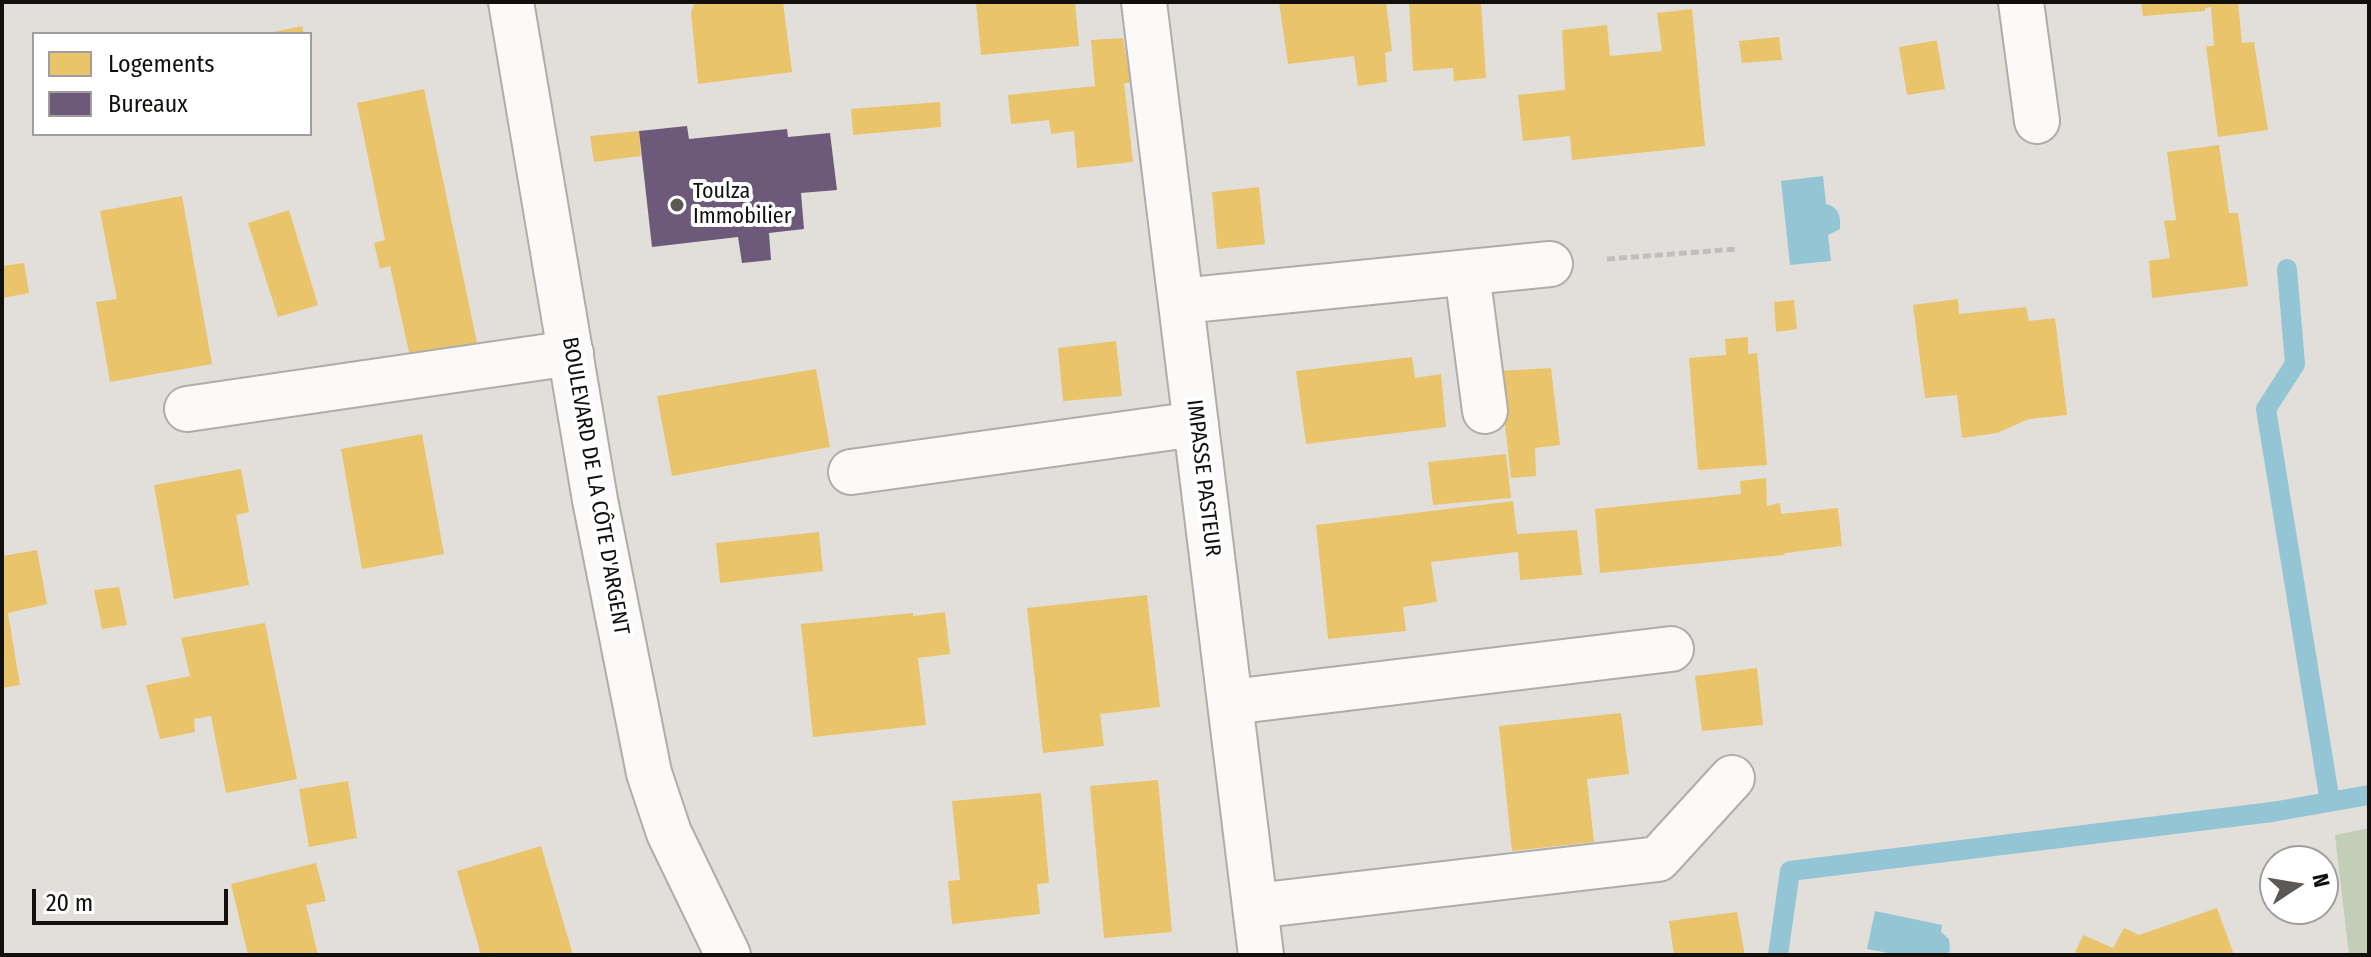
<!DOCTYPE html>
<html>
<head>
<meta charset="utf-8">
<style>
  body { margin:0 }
  #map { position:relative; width:2371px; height:957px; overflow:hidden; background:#e2dfda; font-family:"Fira Sans Condensed",sans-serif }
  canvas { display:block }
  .frame { position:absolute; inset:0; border:4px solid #12100d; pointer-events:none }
  .legend { position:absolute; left:32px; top:32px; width:280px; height:104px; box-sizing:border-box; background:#fff; border:2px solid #a09f9e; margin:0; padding:10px 14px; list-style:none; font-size:24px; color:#12100d }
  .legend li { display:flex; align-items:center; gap:16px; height:40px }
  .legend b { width:40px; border:2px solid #a09f9e }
  .north { position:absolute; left:2259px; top:845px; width:80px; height:80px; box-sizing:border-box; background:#fff; border:2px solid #a09f9e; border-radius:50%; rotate:78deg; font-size:22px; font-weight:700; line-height:32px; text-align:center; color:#12100d }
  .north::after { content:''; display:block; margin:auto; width:28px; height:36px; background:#5b5855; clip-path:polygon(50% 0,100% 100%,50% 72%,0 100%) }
  .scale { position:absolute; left:32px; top:889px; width:196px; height:36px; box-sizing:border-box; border:4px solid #12100d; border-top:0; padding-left:10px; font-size:24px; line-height:28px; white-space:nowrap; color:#12100d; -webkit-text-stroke:6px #fff; paint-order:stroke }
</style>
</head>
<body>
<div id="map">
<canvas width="2371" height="957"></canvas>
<div class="frame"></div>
<ul class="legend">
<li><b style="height:22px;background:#e9c46a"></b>Logements</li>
<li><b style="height:22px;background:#6d597a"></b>Bureaux</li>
</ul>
<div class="north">N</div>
<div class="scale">20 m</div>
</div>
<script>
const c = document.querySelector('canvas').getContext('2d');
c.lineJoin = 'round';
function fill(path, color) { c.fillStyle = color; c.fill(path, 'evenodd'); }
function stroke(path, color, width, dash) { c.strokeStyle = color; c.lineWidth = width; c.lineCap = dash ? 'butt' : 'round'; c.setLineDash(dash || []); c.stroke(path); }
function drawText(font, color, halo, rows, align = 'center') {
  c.font = font + ' "Fira Sans Condensed",sans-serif'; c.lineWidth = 8; c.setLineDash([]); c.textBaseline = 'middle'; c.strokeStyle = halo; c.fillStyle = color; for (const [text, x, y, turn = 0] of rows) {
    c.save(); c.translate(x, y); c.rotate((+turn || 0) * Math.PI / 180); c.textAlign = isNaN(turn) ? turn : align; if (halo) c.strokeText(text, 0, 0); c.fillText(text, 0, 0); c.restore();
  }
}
fill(new Path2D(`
  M2369,828V955H2349L2335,835Z`), '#c2ceb8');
fill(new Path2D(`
  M1823,176L1826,204C1839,207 1841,217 1840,229L1828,235L1831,261L1790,265L1781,181Z
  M1875,911L1942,925L1941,932L1949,939L1950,951L1946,955H1899L1867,949Z`), '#93c5d4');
fill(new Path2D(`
  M695,2H783L792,72L698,84L691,12Z
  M976,2H1075L1079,46L981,55Z
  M1279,2H1386L1392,51L1385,53L1387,82L1358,86L1354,56L1288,64Z
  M1409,2H1481L1486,78L1454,81L1453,68L1413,71Z
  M2141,2H2238L2242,43L2254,42L2268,130L2218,137L2206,46H2214L2211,7L2205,8V11L2143,16Z
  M1692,9L1705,146L1572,160L1570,136L1523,141L1518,95L1565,90L1562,30L1607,25L1610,56L1662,51L1657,13Z
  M302,26L304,34H269V33Z
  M1779,37L1782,60L1742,63L1739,41Z
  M1123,38L1131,83H1124L1133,162L1077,168L1074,131L1051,134L1049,120L1011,124L1008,95L1095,86L1091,40Z
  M1933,41H1937L1945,89L1907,95L1899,47Z
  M424,89L477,343L410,357L390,266L380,269L374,243L385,240L357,103Z
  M940,102L941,127L853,135L851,109Z
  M639,131L641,156L594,162L590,136Z
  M2219,145L2229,213H2238L2248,286L2152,298L2149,261L2170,258L2164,221L2176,220L2167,152Z
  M1259,187L1265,244L1217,249L1212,192Z
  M182,196L212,364L110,382L96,302L117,299L100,211Z
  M289,210L318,305L278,317L248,223Z
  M24,263L29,293L2,298V266Z
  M1958,299L1959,314L2026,307L2029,321L2055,318L2067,415L2029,419L1997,433L1962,438L1957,395L1925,398L1913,305Z
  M1794,300L1797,329L1776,332L1774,302Z
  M1748,337V354L1757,353L1767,465L1698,470L1689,358L1726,355L1725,339Z
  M1116,341L1122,396L1063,401L1058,348Z
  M1412,357L1415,378L1441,374L1446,427L1306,444L1296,371Z
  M1551,368L1560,445L1535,448L1536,476L1511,478L1499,371Z
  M816,369L830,447L672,476L657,396Z
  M422,434L444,554L362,569L341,449Z
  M1506,454L1511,498L1433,505L1428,462Z
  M241,469L249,512L236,515L249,585L174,599L154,485Z
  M1766,478L1767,506L1780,503L1781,514L1838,508L1842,546L1785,553L1784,555L1600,573L1595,509L1741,494L1740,481Z
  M1513,501L1517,534L1577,530L1582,575L1520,580L1518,552L1431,562L1437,602L1403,607L1406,631L1328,639L1316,525Z
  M819,532L823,571L720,583L716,543Z
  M37,550L47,604L8,613L20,685L2,688V556Z
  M119,587L127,625L102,629L94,590Z
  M1147,595L1160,707L1100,714L1104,746L1043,753L1027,608Z
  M945,612L950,654L918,658L926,725L813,737L801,624L913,613V616Z
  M265,623L297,779L226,793L211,716L194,719L195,732L160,739L146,685L190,676L181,638Z
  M1757,668L1763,725L1702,731L1695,676Z
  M1621,713L1629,774L1587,779L1594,842L1512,851L1499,726Z
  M1158,780L1172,932L1104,938L1090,786Z
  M348,781L357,838L309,847L299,789Z
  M1041,793L1049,883L1037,884L1040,914L952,924L948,881L960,880L952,801Z
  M541,846L573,955H481L457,871Z
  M316,863L326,901L306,905L318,955H248L231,884Z
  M2217,908L2234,955H2074L2083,935L2113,948L2124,928L2139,935Z
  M1737,912L1745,955H1674L1669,921Z`), '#e9c46a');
fill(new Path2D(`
  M687,126L689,139L787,129L788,137L830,133L837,190L801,193L804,229L769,233L771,260L742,263L738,237L652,247L639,131Z`), '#6d597a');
stroke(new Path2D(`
  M2287,269L2295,364L2266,409L2330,802
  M1778,955L1790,871L2272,812L2369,795`), '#93c5d4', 20);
const minor = new Path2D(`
  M1144,2L1261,955
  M2021,2L2037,121
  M1467,273L1485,411
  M1181,301L1550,264
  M187,409L571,353
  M851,472L1196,424
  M1231,702L1671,649
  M1255,906L1658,859L1732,778`);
const major = new Path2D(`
  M511,2L595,500L649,773L669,833L728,955`);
stroke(minor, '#afada9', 48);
stroke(major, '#afada9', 48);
stroke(new Path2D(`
  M1607,259L1737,249`), '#bfbfbd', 5, [8, 4]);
stroke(minor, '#fbfaf9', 44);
stroke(major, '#fbfaf9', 44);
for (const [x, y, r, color] of [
  [677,205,8,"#5b5855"]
]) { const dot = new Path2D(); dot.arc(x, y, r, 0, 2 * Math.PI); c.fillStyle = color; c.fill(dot); stroke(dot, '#fff', 3); }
drawText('22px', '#12100d', '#fff', [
  ["Toulza",693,192],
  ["Immobilier",693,217]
], 'left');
drawText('22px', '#12100d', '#fff', [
  ["IMPASSE PASTEUR",1203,478,83],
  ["BOULEVARD DE LA CÔTE D'ARGENT",595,486,80]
]);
</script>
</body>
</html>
